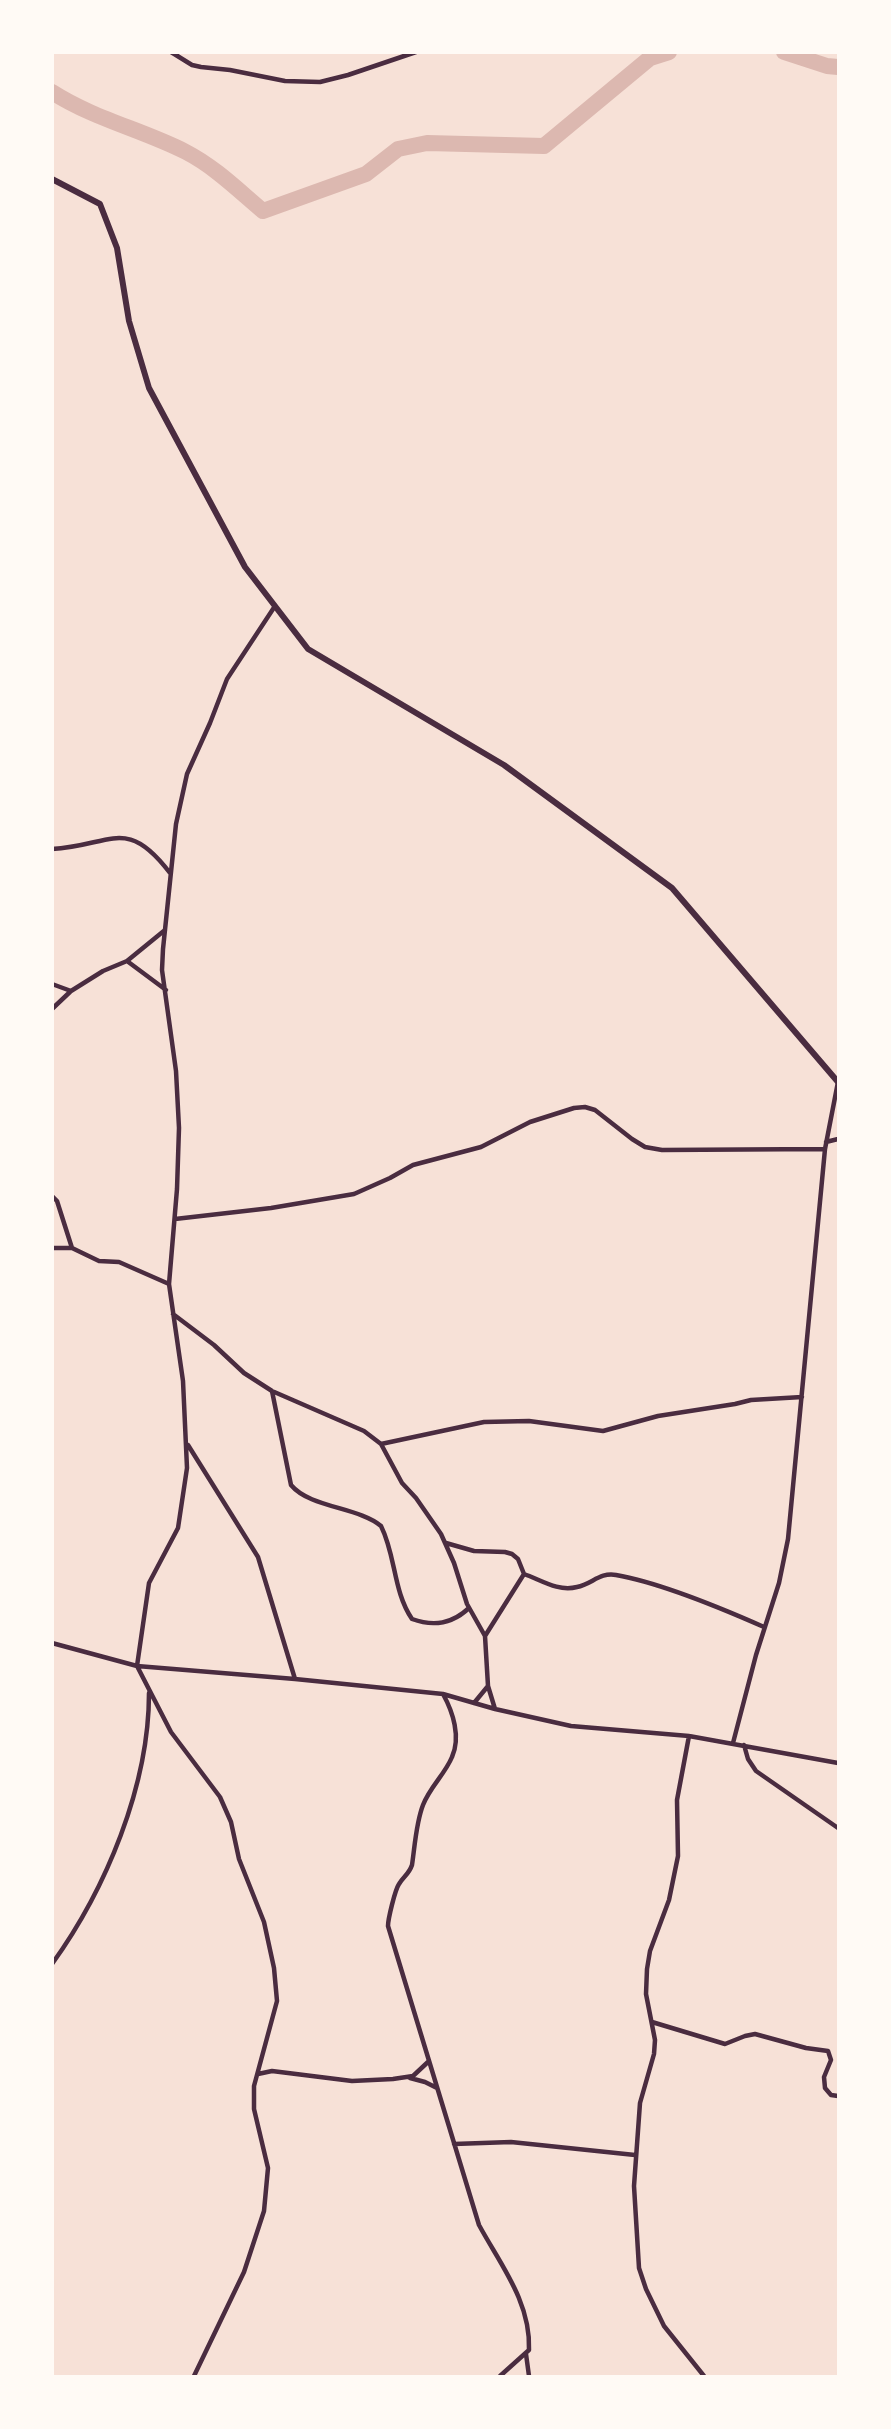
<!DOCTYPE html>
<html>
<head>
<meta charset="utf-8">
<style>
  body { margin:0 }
  #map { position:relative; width:891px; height:2429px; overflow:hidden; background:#f7e1d7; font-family:Commissioner,sans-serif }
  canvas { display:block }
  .frame { position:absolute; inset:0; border:54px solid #fffaf5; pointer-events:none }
</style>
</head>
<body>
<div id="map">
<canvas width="891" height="2429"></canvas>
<div class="frame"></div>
</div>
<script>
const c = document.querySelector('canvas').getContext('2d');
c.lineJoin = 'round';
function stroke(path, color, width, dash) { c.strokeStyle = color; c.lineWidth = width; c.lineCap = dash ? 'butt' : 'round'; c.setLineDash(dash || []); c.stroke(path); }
stroke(new Path2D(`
  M784,52L827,66L838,67
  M52,92C94,119 143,130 186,152C215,167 238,190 263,211L366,174L398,149L427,143L544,146L650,58L669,52`), '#dcb8b0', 16);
stroke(new Path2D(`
  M171,52L192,65L201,67L230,70L285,81L320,82L348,75L416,52
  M52,849C111,846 126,815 170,873
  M127,961L166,990
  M52,984L71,991
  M52,1009L71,991L103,971L127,961L165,930
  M826,1142L838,1139
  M52,1196L57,1201L72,1248
  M175,1219L271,1208L354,1194L390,1178L413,1165L481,1147L530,1122L574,1108L585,1107L595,1110L632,1139L645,1147L662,1150L825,1149
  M52,1248H72L99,1261L119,1262L169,1284
  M173,1314L214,1345L244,1373L272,1391L364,1431L381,1444L402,1483L416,1498L441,1534L454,1563L467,1604L485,1636L488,1686L495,1709
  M272,1391L291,1485C310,1508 359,1507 381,1526C396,1556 393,1591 412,1619C434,1627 452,1624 469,1608
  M381,1444L484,1422L529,1421L603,1431L658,1416L735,1404L751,1400L802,1397
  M188,1445L258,1557L295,1679
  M446,1543L474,1551L505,1552L512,1554L518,1559L524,1574C541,1580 558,1592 577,1587C592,1584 600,1572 616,1575C662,1583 721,1608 764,1627
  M485,1636L524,1574
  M52,1643L137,1666L295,1679L443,1694L495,1709L571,1726L689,1736L838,1763
  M443,1694C453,1712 461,1737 452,1757C445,1774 430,1787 423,1805C416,1823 415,1845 412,1865C409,1874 404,1876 399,1884C395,1890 388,1919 388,1926L479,2225C500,2264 531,2302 529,2350L500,2376
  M474,1703L488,1686
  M689,1736L677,1800L678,1856L669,1900L650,1951L647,1969L646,1994L655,2040L654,2054L640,2103L634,2186L639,2268L646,2289L664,2326L704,2376
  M733,1743L756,1655L779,1583L788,1539L825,1149L838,1082
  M744,1745L748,1759L756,1771L838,1828
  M52,1964C106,1889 149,1786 149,1693
  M652,2022L725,2044L745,2036L755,2034L806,2048L828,2051L831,2060L824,2077L825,2088L831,2095L838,2096
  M258,2074L272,2071L352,2081L393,2079L413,2076L429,2061
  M410,2078L425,2082L437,2088
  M454,2144L511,2142L635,2155
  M526,2354L529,2376
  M194,2376L244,2272L264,2211L268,2168L254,2109V2086L277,2001L274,1968L264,1922L239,1859L231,1822L220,1797L171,1732L137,1666L149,1583L178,1528L187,1468L183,1381L169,1284L177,1189L179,1128L176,1071L162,970L163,949L176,824L187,774L210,723L227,679L275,606`), '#4a2c40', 4.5);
stroke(new Path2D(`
  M52,179L100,204L117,248L129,321L149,388L245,567L308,649L504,765L672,888L838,1082`), '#4a2c40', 6);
</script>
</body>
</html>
